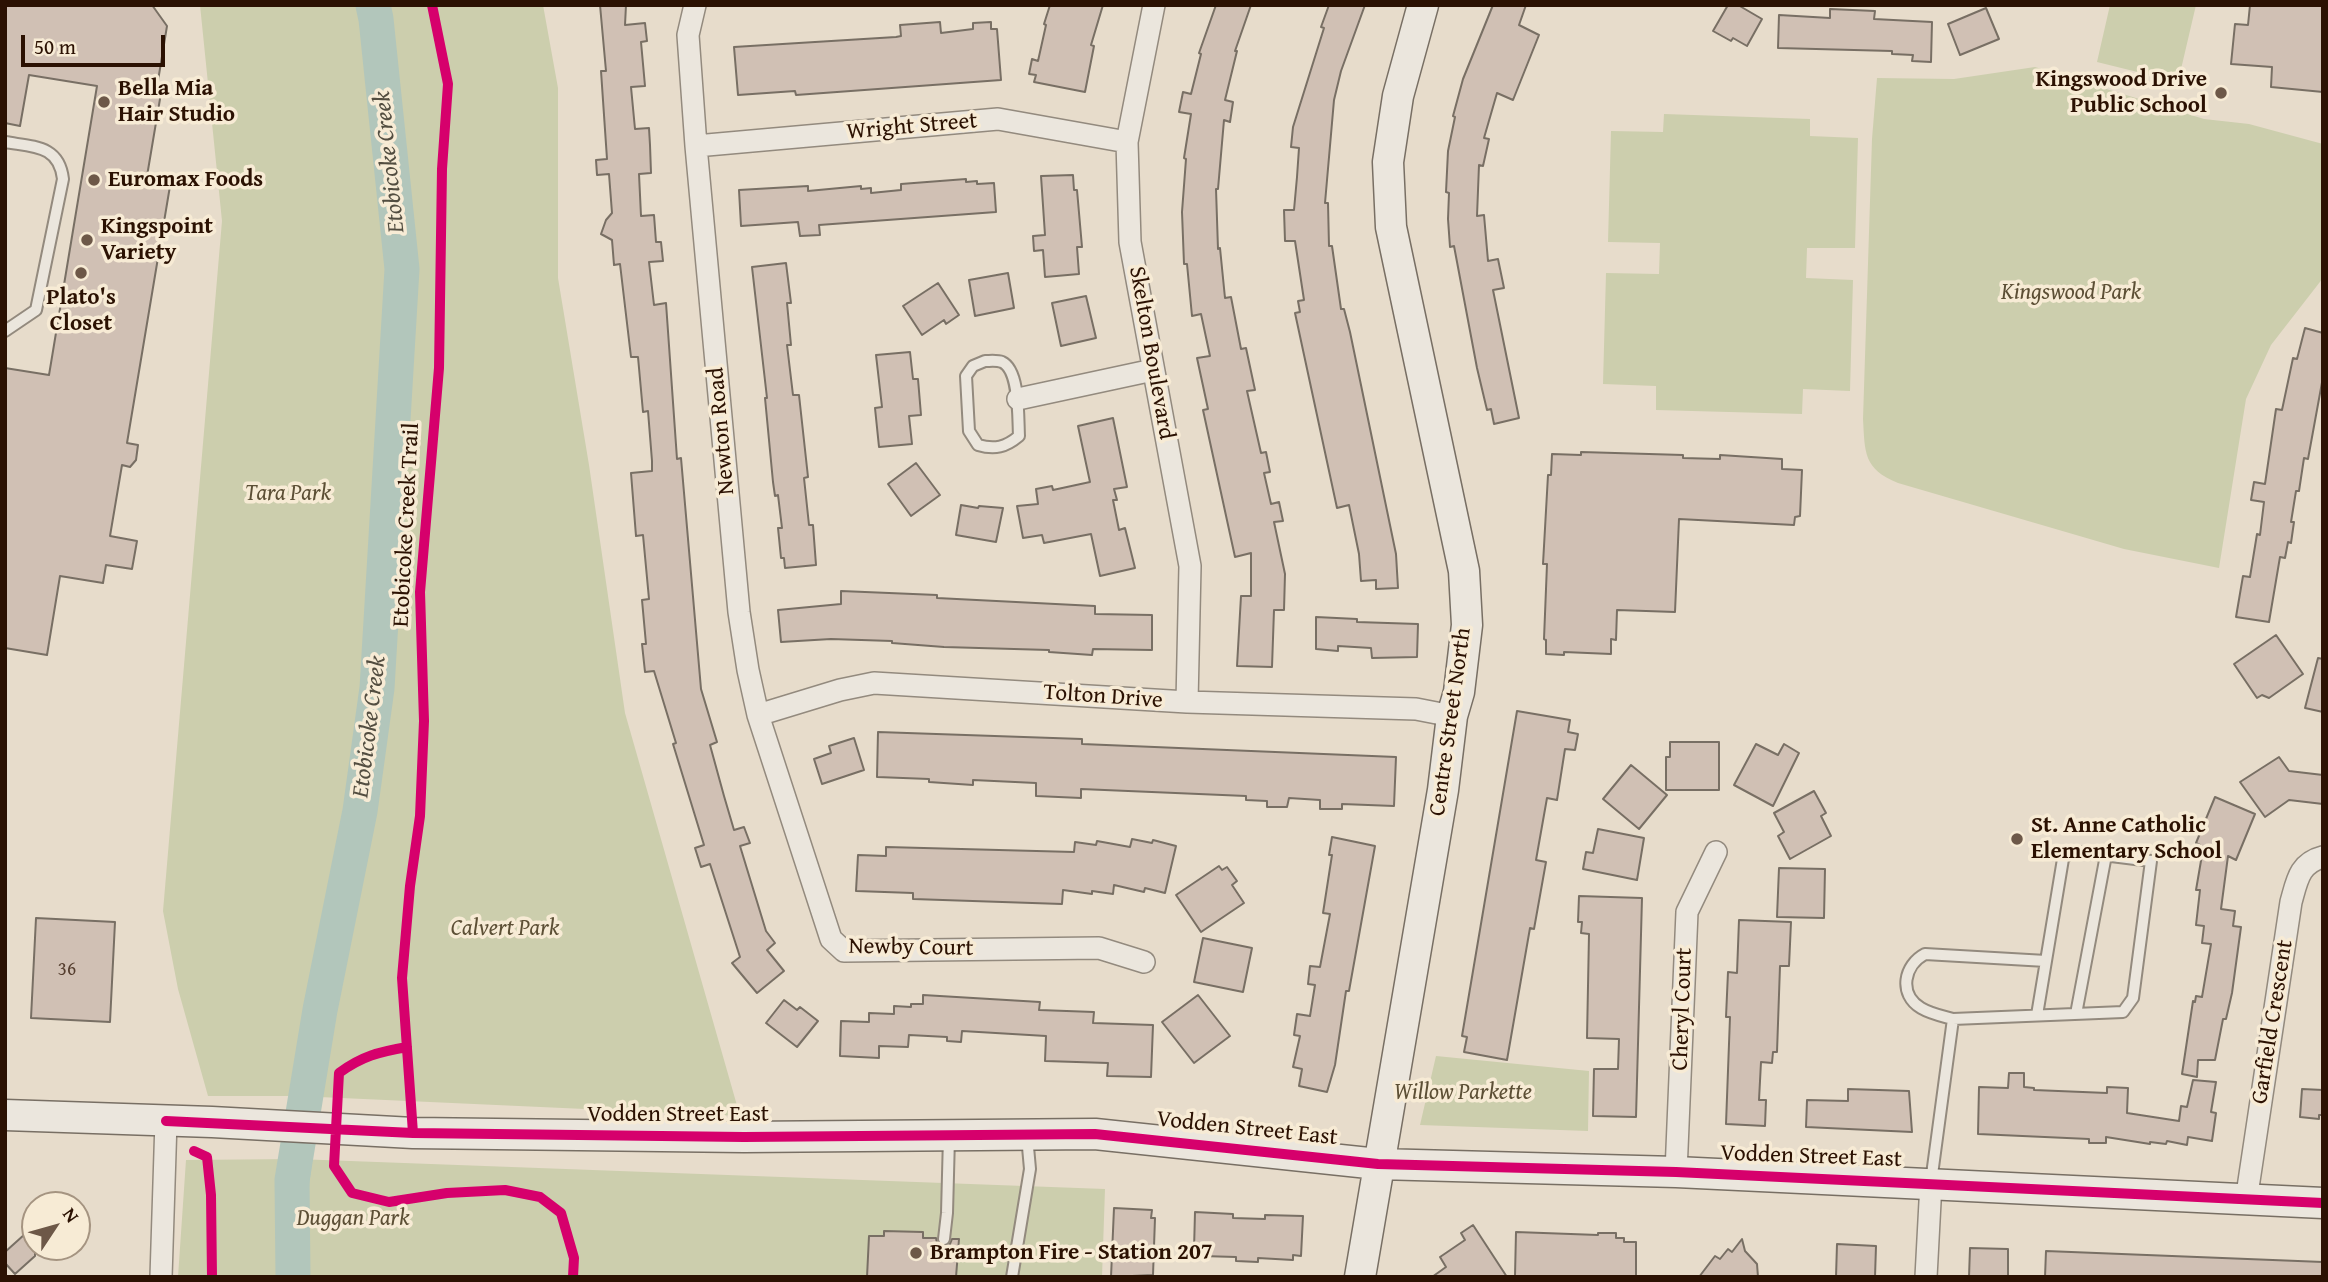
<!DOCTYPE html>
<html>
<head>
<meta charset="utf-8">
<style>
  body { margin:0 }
  #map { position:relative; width:2328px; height:1282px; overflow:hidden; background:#e7dccb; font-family:"Gentium Book Plus",serif }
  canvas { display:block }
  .frame { position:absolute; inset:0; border:7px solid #2b1102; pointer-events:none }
  .north { position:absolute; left:21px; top:1191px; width:70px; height:70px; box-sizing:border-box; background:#f7ebd5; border:2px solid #a59481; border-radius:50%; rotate:54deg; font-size:19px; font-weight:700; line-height:28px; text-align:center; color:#2b1102 }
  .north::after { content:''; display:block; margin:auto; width:24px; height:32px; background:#6d5848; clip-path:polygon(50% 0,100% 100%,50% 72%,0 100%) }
  .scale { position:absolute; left:21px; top:35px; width:144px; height:32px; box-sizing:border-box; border:4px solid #2b1102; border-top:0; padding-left:9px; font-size:21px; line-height:24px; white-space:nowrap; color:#2b1102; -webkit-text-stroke:5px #f7ebd5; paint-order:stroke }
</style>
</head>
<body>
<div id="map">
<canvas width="2328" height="1282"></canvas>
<div class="frame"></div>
<div class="north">N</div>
<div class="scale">50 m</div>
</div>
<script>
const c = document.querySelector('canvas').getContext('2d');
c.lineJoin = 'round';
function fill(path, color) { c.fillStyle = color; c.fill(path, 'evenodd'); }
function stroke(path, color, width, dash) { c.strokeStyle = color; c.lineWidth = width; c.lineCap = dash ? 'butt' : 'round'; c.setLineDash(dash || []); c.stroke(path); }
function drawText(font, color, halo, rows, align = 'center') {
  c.font = font + ' "Gentium Book Plus",serif'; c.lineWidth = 7; c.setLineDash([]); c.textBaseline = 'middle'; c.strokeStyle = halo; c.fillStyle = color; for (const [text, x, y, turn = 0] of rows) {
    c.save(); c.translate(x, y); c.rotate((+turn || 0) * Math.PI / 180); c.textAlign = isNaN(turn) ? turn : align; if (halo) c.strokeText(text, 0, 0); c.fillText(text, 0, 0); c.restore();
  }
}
fill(new Path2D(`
  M200,5H543L558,88V278L589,465L625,713L740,1116L297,1096H208L178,989L163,911L222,221Z
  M2110,5H2196L2178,82L2097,62Z
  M2035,67L2204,119L2249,124L2323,144V278L2271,345L2246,399L2219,568L2124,549L1898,483C1863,469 1865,452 1863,419L1872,139L1877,78L1954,79Z
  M1664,114L1810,119V136L1858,138L1855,248H1807L1806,278L1853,280L1850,391L1803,389L1802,414L1656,410V386L1603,384L1606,273L1659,274L1660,243L1608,242L1611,131L1663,132Z
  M1436,1056L1589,1071L1588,1131L1420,1125Z
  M296,1159L1105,1189L1102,1277H178L186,1160Z`), '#cccead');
fill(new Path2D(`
  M282,1154H313L309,1187V1277H280Z`), '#b2c6bb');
stroke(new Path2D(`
  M293,1277L292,1180L320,1010L360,811L377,688L402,269L376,19L373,5`), '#b2c6bb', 35);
const building = new Path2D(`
  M5,5H152L167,26L156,93H161L146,182L170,186L127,443L138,445L136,460L130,467L122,465L110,536L137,541L132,569L106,565L103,583L60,576L47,655L5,648V368L49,375L97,86L29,75L20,126L5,123Z
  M600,5H626L625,25L645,23L647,41L641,42L645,86L631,87L635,129L649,128L650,145L651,173L639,174L641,216L654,215L656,242H661L663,261L649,262L654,305L666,303L677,459L681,458L701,689L717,742L710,745L724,796L734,830L744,827L750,843L740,846L766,931L775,943L767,950L784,971L757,993L732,963L740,957L710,864L701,867L695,848L704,845L673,744L676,743L654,671L645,672L642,644H646L642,600L649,599L643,535L636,536L631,473L652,471V461L648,411L643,412L638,357H631L620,264L614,265L612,240L601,234L606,220L612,213L609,174L597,175L596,160L607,159L601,71H606Z
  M1050,5H1103L1091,45L1094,46L1085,92L1034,82L1036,75L1029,74L1032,59L1038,61L1046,25L1044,24Z
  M1216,5H1251L1235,51H1237L1225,100L1233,102L1230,122L1224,120L1218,189H1216L1218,249L1220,248L1225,298L1231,297L1241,349L1246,348L1255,390L1247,391L1261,453L1266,452L1270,472L1264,473L1271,504L1279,502L1283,521L1274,522L1285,574L1284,610H1274L1272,667L1237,666L1241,596H1251V553L1235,557L1203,410L1208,409L1197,358L1210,356L1201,314L1192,316L1187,264H1184L1182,212L1186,159L1184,158L1191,114L1179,112L1183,92L1191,94L1201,54L1199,53Z
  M1329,5H1365L1341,71L1334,100L1325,203H1328L1329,246H1332L1341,309H1344L1350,332L1396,554L1398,588L1376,589V580L1361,581L1359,554L1349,505L1337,508L1295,313L1300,312L1298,301L1304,300L1295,241H1285L1284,210H1294L1297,177L1299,148L1291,147L1293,127L1324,28L1321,27Z
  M1493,5H1526L1519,25L1539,35L1513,100L1497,93L1484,138L1489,139L1483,166L1479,165L1477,216L1484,215L1488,261L1498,259L1504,288L1493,290L1519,418L1494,424L1491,409L1487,410L1477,368L1454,246L1450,247L1448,219L1449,193L1446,192L1448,151L1455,117L1453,116L1463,79Z
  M1728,5H1738L1762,19L1747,46L1733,38L1731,41L1713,31Z
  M2250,5H2323V92L2271,87L2272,67L2231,64L2235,24L2248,25Z
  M1986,8L1999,39L1960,55L1948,24Z
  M1830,9L1875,11L1874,19L1932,22L1931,62L1912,61L1913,55L1892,54V51L1778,48L1779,15L1830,18Z
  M940,22L941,33L973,29V23L991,22V29H997L1001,80L796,95L795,91L738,95L734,47L896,37L901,36L900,25Z
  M1073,175L1074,190H1077L1082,247H1077L1079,274L1045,277L1043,250L1034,251L1033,236L1045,235L1041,176Z
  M966,179V182L977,181V184L994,183L996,212L819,225L820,235L800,236L798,222L741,226L739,190L808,186V191L861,186V189L871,188V193L901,190V184Z
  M786,263L791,303H787L791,345H787L793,395H799L808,477L804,478L809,525H813L816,565L785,568L784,558H781L778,528H782L778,495L775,496L773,482L765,398H767L752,267Z
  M1008,273L1014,308L975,316L969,280Z
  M938,283L959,315L946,324L944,320L922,335L903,306Z
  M1086,296L1096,338L1061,346L1052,303Z
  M2305,328L2323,333V377L2308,459L2304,458L2299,491H2296L2291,522H2294L2291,543L2288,542L2285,558L2280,557L2269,622L2236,617L2243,576L2250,577L2257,534L2260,535L2264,502L2251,500L2254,482L2265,484L2276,409L2282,410L2293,358L2297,359Z
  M910,352L913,379H918L921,415L909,416L912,444L879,447L875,408L882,407L876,355Z
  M1113,418L1127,487L1114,489L1117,500H1113L1119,530L1125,528L1135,568L1100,576L1091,534L1044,543L1042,535L1023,538L1017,506L1038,504L1036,489L1052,486L1053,490L1090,482L1078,426Z
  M1581,452L1683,455V458L1720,459V455L1782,459V469L1802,470L1800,516L1795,517L1794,525L1679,519L1675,612L1617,610L1616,640L1611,639V654L1564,652V655L1546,654V640L1544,639L1547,564H1543L1548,475H1551L1552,454L1581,455Z
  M916,463L940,495L911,516L888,484Z
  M961,505L978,508L979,506L1003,508L996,542L956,535Z
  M841,591L937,595V598L1095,606V614L1152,615V650L1093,649L1092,655L1049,652V650L944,647L892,643V641L831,639L781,642L778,610L841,604Z
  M1316,617L1357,619V622L1418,624L1417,657L1372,658L1371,648L1338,646V651L1316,649Z
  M2276,635L2303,674L2269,698L2262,695L2257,698L2234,664Z
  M2318,658L2323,659V712L2305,708Z
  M1517,711L1570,720L1568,732L1578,734L1575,750L1565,749L1557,800L1547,798L1536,860L1546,862L1534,929L1530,928L1507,1060L1464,1052L1467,1037L1462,1036Z
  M878,732L1082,739V744L1396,757L1394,806L1342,804V809H1320V800L1289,798L1287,807H1267V801L1246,800V796L1081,789V798L1036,796V783L973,780V785L929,782V779L877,777Z
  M854,738L864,770L822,784L814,759L831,753L829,746Z
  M1670,742H1719V790H1666V757H1670Z
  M1756,744L1778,755L1784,744L1799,753L1773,806L1734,785Z
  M2279,757L2289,771L2323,775V804L2289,800L2265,817L2240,782Z
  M1631,765L1667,795L1639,829L1603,799Z
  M1814,791L1826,813L1821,816L1831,836L1790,859L1778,836L1784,832L1774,813Z
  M2215,797L2255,814L2236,860L2228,856L2221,909L2235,911L2233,926L2241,927L2232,993L2226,1019H2223L2215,1060H2198L2197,1077L2182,1074L2193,1001L2195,1002L2196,996L2202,997L2211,944L2202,943L2204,926L2196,925L2200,890H2196L2202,855L2197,852L2200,845L2196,843Z
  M1598,829L1644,838L1637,880L1583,869L1586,852L1593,853Z
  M1332,837L1375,846L1349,991H1346L1335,1065L1327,1092L1299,1086L1302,1069L1293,1067L1300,1036L1294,1035L1297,1014L1310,1016L1315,985L1308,984L1310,966L1320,967L1330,914L1323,913L1332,855H1329Z
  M1132,839L1152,843L1153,840L1176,846L1165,893L1145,888L1144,892L1114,885L1113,894L1092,891V894L1063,890L1062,904L913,899V893L856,891L858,855L886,856V847L1074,852L1075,842L1096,845L1097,841L1130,847Z
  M1219,866L1222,870L1227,867L1237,881L1232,885L1244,903L1201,932L1176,895Z
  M1779,868L1825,869L1824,918L1777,917Z
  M1579,896L1642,898L1636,1117L1593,1116L1594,1069H1618L1619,1039L1587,1038L1589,934L1581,933L1582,922H1578Z
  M36,918L115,922L110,1022L31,1018Z
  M1739,920L1791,922L1789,966H1780L1777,1052H1773L1772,1063L1761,1062L1759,1100H1766L1765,1126L1726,1124L1730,1017H1726L1728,972L1737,973Z
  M1203,938L1252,948L1243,992L1194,982Z
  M923,995L1040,1002L1039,1010L1094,1012L1093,1023L1153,1025L1151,1077L1107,1076L1108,1063L1045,1061L1046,1036L962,1031L961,1042L947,1041V1037L909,1035L908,1047L879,1046V1058L840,1056L841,1021L869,1022V1013L894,1014V1006L911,1007V1004H923Z
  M1198,995L1230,1036L1194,1063L1162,1022Z
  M784,1000L797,1010L800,1007L818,1021L797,1047L766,1023Z
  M2009,1073H2024V1087L2034,1088V1090L2107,1093V1087L2128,1088L2127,1113L2179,1121L2181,1106L2187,1107L2193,1080L2216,1082L2211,1112L2216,1113L2212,1141L2188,1137L2187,1145L2167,1141L2166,1144L2150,1142V1144L2106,1137V1143H2089V1139L1978,1134L1979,1087L2008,1088Z
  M1848,1089L1909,1091L1912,1132L1806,1127L1807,1100L1848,1101Z
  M2302,1089L2323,1090V1115H2319V1119L2300,1117Z
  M1114,1208L1152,1210L1151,1218H1155L1153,1275L1111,1277Z
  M1195,1212L1233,1214V1218L1265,1219V1215L1303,1216L1301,1256L1293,1255V1260L1258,1258V1262L1236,1261V1257L1202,1256V1250H1194Z
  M35,1225V1256L15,1274L5,1263V1252Z
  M1473,1225L1507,1277H1432L1446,1267L1440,1257L1465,1240L1461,1233Z
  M884,1231L923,1232V1238H936L937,1243L942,1247L950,1244L952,1239H959L956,1277H867L869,1236H884Z
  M1516,1232L1598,1235V1233H1616V1238H1624V1242H1636V1277L1515,1276Z
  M1742,1239L1745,1251L1757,1264L1758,1277H1699L1715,1256L1720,1259L1728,1249L1732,1252Z
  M1837,1244L1876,1246L1875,1277H1836Z
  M1970,1248L2008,1249V1277H1969Z
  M2046,1251L2323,1262V1277H2045Z`);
fill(building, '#d0c0b4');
stroke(building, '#786f64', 2);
const lane = new Path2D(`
  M5,142C34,147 59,145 63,179L36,310L5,331
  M985,361C990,361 997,360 1002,362C1020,370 1018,419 1019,436C1006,447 995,450 978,445L969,431L966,376L973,366Z
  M2076,1014L2106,855
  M2037,1015L2063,859L2071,851L2151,861L2133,998L2123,1012L1953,1019C1942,1016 1931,1014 1921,1008C1898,994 1904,965 1925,954L2046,961
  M1931,1182L1953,1019
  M944,1239L947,1213L949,1137
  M1012,1277L1030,1169L1027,1136`);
const street = new Path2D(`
  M695,5L688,35L696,146L739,612L748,670L758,715L831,939L844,951L1099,948L1144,962
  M1154,5L1127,142L1130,242L1190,566L1187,702
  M696,146L998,119L1127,142
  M1018,399L1153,370
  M758,715L840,690L874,683L1187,702L1416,709L1452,716
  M1676,1172L1687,912L1716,852
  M2246,1201L2291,902C2297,881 2299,863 2323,857
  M161,1277L166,1121
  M1926,1277L1931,1183`);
const secondary = new Path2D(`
  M5,1115L212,1122L413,1133L744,1137L1095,1134L1378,1164L1676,1172L2323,1203
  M1360,1277L1443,790L1452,716L1459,692L1467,625L1464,571L1391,227L1388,162L1398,96L1423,5`);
stroke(lane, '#938a7e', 14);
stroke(street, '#938a7e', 24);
stroke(secondary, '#786f64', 33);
stroke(lane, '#ebe6dd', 10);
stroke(street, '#ebe6dd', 21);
stroke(secondary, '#ebe6dd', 30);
stroke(new Path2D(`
  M407,1047C379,1052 362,1056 339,1073L334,1166L352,1193L389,1202L447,1193L505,1190L540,1197L561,1213L574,1258L573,1277
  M166,1121L413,1133L744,1137L1095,1134L1378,1164L1676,1172L2323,1203
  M413,1133L402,978L410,886L420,816L424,721L420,592L439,368L442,169L448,84L432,5
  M194,1151L207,1157L211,1195L212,1277`), '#d6006c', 10);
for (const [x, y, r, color] of [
  [2221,93,7,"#6d5848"],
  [104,102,7,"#6d5848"],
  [94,180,7,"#6d5848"],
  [87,240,7,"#6d5848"],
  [81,273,7,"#6d5848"],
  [2017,839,7,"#6d5848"],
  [916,1253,7,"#6d5848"]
]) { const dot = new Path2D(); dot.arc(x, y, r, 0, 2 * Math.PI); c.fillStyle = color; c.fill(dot); stroke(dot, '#f7ebd5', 2.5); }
drawText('19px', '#543d2e', null, [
  ["36",67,970]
]);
drawText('bold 23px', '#2b1102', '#f7ebd5', [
  ["Kingswood Drive",2207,80,"right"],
  ["Public School",2207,106,"right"],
  ["Bella Mia",118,89],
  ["Hair Studio",118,115],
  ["Euromax Foods",108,180],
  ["Kingspoint",101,227],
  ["Variety",101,253],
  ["Plato's",81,298,"center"],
  ["Closet",81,324,"center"],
  ["St. Anne Catholic",2031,826],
  ["Elementary School",2031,852],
  ["Brampton Fire - Station 207",930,1253]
], 'left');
drawText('23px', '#2b1102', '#f7ebd5', [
  ["Wright Street",912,127,-5],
  ["Skelton Boulevard",1151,353,80],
  ["Newton Road",722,431,-95],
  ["Etobicoke Creek Trail",407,525,-87],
  ["Tolton Drive",1103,697,4],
  ["Centre Street North",1451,722,-82],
  ["Newby Court",911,948,1],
  ["Cheryl Court",1683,1009,-88],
  ["Garfield Crescent",2273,1022,-81],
  ["Vodden Street East",678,1115],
  ["Vodden Street East",1247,1129,6],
  ["Vodden Street East",1811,1157,2]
]);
drawText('italic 23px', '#5c4f35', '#f7ebd5', [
  ["Kingswood Park",2071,293],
  ["Tara Park",288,494],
  ["Calvert Park",505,929],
  ["Willow Parkette",1463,1093],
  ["Duggan Park",353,1219]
]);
drawText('italic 24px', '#524d40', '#f7ebd5', [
  ["Etobicoke Creek",390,162,-96],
  ["Etobicoke Creek",370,727,-83]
]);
</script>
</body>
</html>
